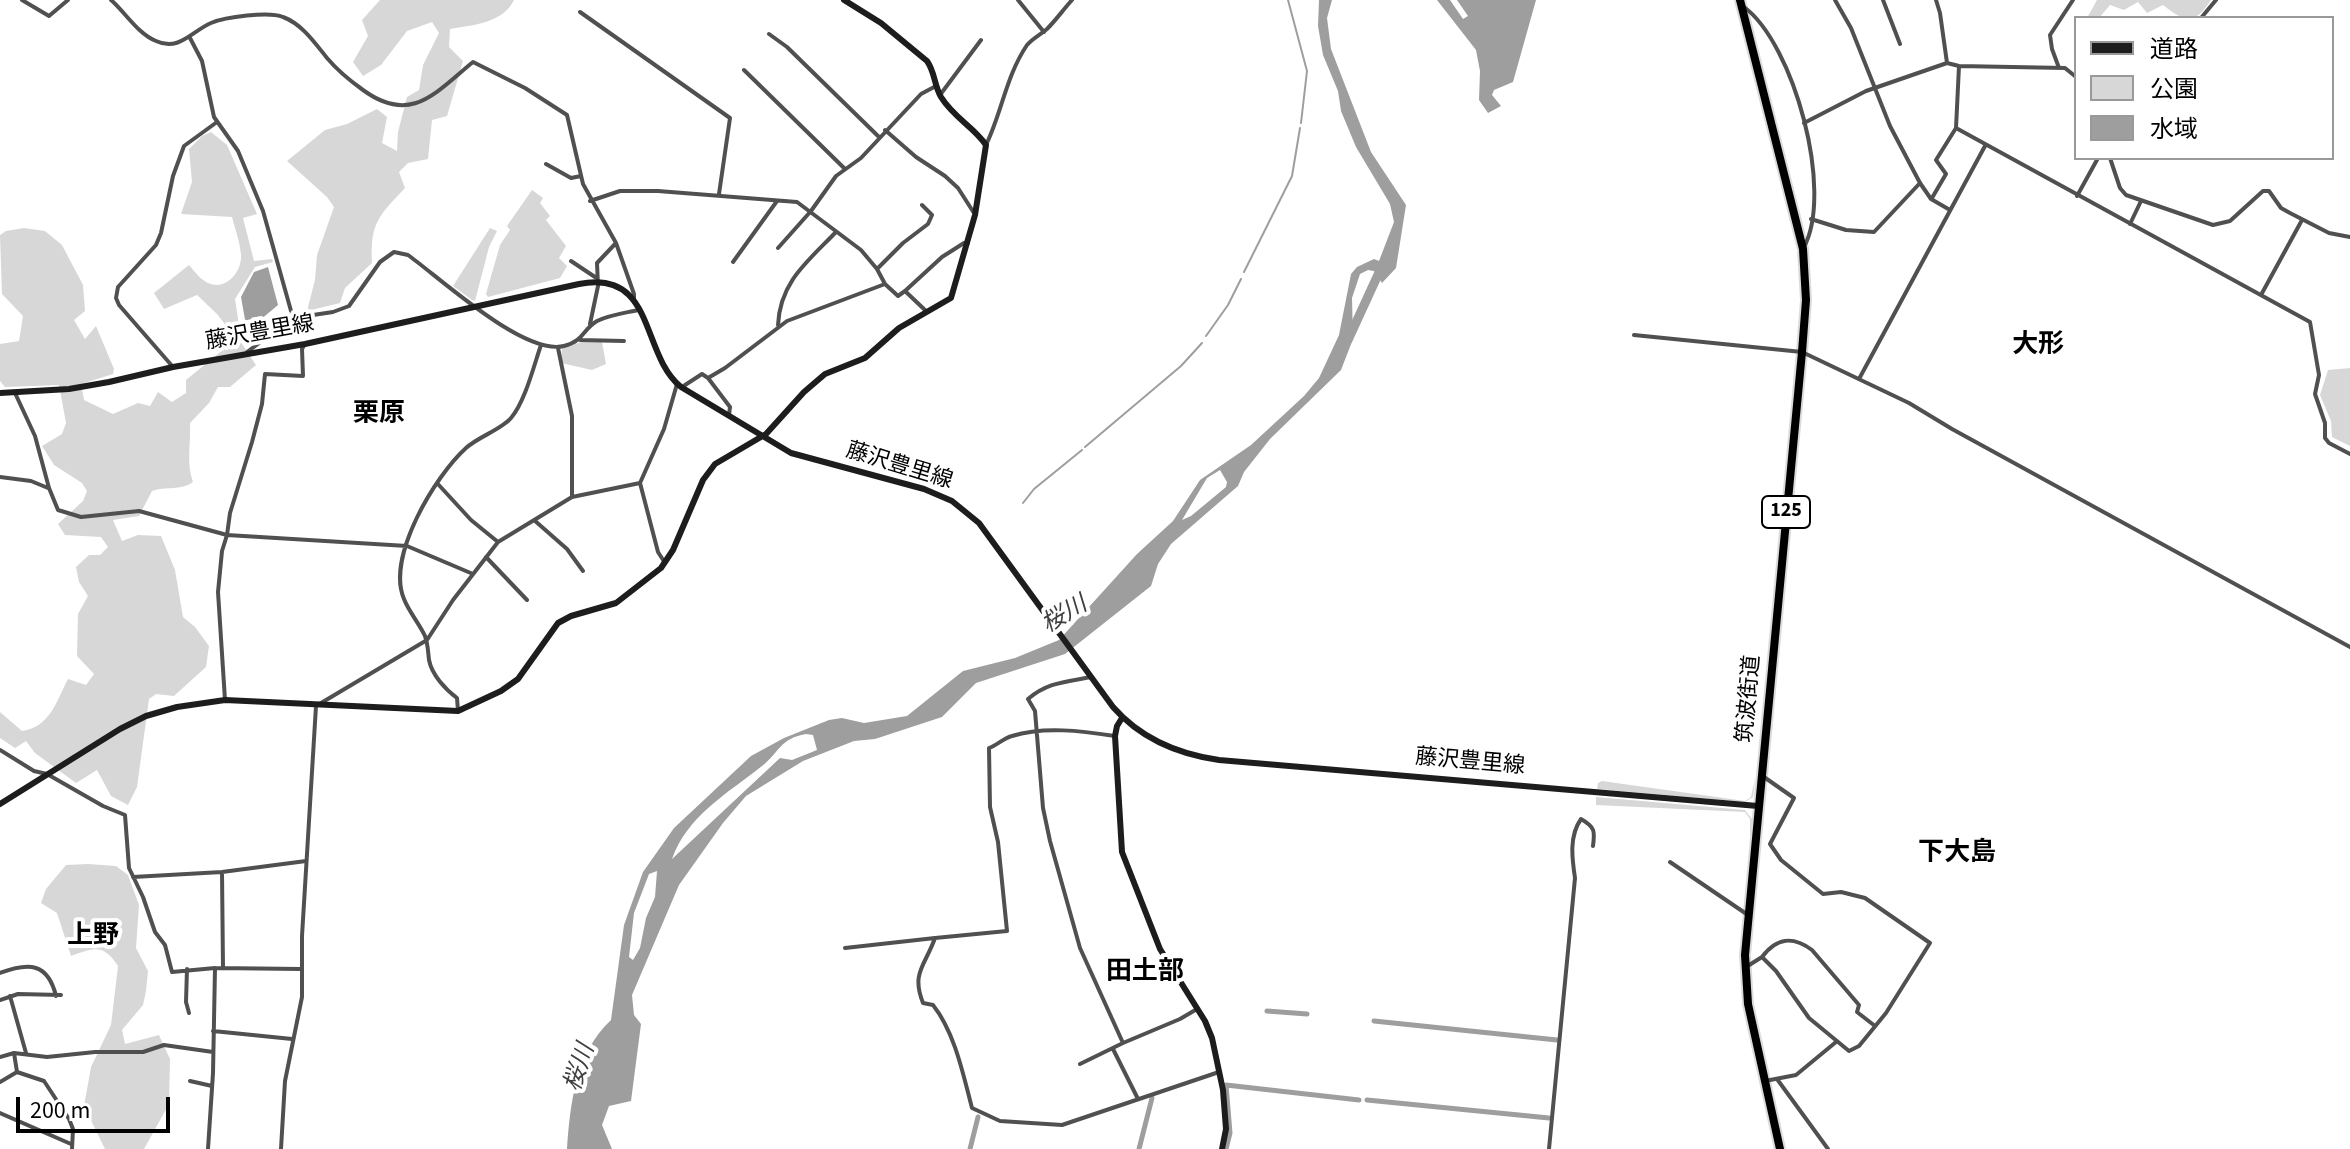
<!DOCTYPE html>
<html>
<head>
<meta charset="utf-8">
<style>
  body { margin:0 }
  #map { position:relative; width:2350px; height:1149px; overflow:hidden; background:#fff; font-family:"Source Sans 3","Noto Sans JP",sans-serif }
  canvas { display:block }
  .legend { position:absolute; left:2074px; top:16px; width:260px; height:144px; box-sizing:border-box; background:#fff; border:2px solid #999; margin:0; padding:10px 14px; list-style:none; font-size:24px; color:#000 }
  .legend li { display:flex; align-items:center; gap:16px; height:40px }
  .legend b { width:40px; border:2px solid #999 }
  .scale { position:absolute; left:16px; top:1097px; width:154px; height:36px; box-sizing:border-box; border:4px solid #000; border-top:0; padding-left:10px; font-size:24px; line-height:28px; white-space:nowrap; color:#000; -webkit-text-stroke:6px #fff; paint-order:stroke }
</style>
</head>
<body>
<div id="map">
<canvas width="2350" height="1149"></canvas>
<ul class="legend">
<li><b style="height:10px;background:#1d1d1d"></b>道路</li>
<li><b style="height:22px;background:#d7d7d7"></b>公園</li>
<li><b style="height:22px;background:#9e9e9e"></b>水域</li>
</ul>
<div class="scale">200 m</div>
</div>
<script>
const c = document.querySelector('canvas').getContext('2d');
c.lineJoin = 'round';
function fill(path, color) { c.fillStyle = color; c.fill(path, 'evenodd'); }
function stroke(path, color, width, dash) { c.strokeStyle = color; c.lineWidth = width; c.lineCap = dash ? 'butt' : 'round'; c.setLineDash(dash || []); c.stroke(path); }
function drawText(font, color, halo, rows, align = 'center') {
  c.font = font + ' "Source Sans 3","Noto Sans JP",sans-serif'; c.lineWidth = 8; c.setLineDash([]); c.textBaseline = 'middle'; c.strokeStyle = halo; c.fillStyle = color; for (const [text, x, y, turn = 0] of rows) {
    c.save(); c.translate(x, y); c.rotate((+turn || 0) * Math.PI / 180); c.textAlign = isNaN(turn) ? turn : align; if (halo) c.strokeText(text, 0, 0); c.fillText(text, 0, 0); c.restore();
  }
}
fill(new Path2D(`
  M380,0H514C503,23 473,25 450,29L449,47L463,61L447,116L432,120L428,159L408,163L399,172L405,188C379,216 370,222 372,263L345,288L340,303L307,311L315,280L317,255L334,207L327,197L287,161L325,130L347,124L377,109L387,117L382,143L397,151L398,132L407,97L419,90L423,65L439,33L432,22L407,31L381,65L363,76L353,62L368,36L362,20Z
  M2097,0H2211C2194,26 2185,22 2163,5L2147,13L2138,2L2124,10L2110,5L2099,18H2087Z
  M211,132L227,145L257,214L243,218L254,261L272,259L273,262L255,267L235,299L242,344L256,365L230,387H218L209,403L190,423C191,444 186,463 193,482C181,491 166,486 152,491L139,516L113,520L122,541L138,535L161,536L175,570L183,617L195,627L209,646L206,667L174,696L156,694L149,699L137,787L128,805L111,796L97,770L76,783L35,753L26,741L15,748L0,738V712L22,731C50,727 56,702 68,679L86,685L94,674L77,656L78,614L88,596L79,582L76,567L89,555H100L108,547L101,537L65,535L58,524L83,501L87,491L82,483L54,465L42,446L62,434L66,423L59,385L5,387L0,381V344L19,341L23,316L2,294L0,235L6,231L24,228L45,231L62,245L83,285L85,311L74,320L85,339L96,326L114,369L113,374L81,384L84,400L113,414L138,403L150,406L158,392L172,402L186,393V380L236,339L217,314L197,295L164,309L154,293L189,265C195,272 200,279 208,283C226,291 242,272 241,255C240,242 235,229 232,217L181,214L192,182L189,149L202,136Z
  M532,190L543,198L540,203L550,216L546,220L566,246L559,258L567,266L560,278L488,297L486,294L500,245L510,230L507,226Z
  M490,228L497,231L489,247L475,301L472,300L453,286Z
  M585,341L602,342L606,364L592,370L561,363L562,348Z
  M2350,368V446L2332,437L2331,421L2320,395L2328,370Z
  M1755,779L1753,797L1745,802L1597,789L1598,783L1602,781L1745,801L1751,797Z
  M1596,797L1745,810L1752,819L1750,846V819L1745,812L1596,805Z
  M88,864L116,866L128,875L139,905L136,948L148,971L146,991L143,1005L122,1030L125,1044L159,1035L170,1059L169,1104L144,1149H105L84,1106L91,1067L111,1025L118,966C103,943 94,948 71,956L57,913L41,903L46,889L66,865Z`), '#d7d7d7');
fill(new Path2D(`
  M1319,0H1332L1327,18L1331,49L1371,152L1406,205L1396,268L1382,283L1374,271L1368,270L1360,274L1352,298L1353,339L1341,370L1270,439L1244,472L1238,486L1171,544L1158,564L1151,586L1065,654L976,683L942,717L875,739L854,741L803,761L746,796L723,823L679,885L632,995L634,1015L641,1024L631,1101L609,1106L602,1125L612,1149H567C570,1104 576,1052 611,1020L624,925L643,872L674,828L751,756L784,738L829,720L842,718L864,723L907,716L963,671L1015,658L1059,640L1137,554L1173,521L1200,480L1251,445L1304,396L1319,378L1339,335L1351,274L1357,267L1374,259L1379,261L1394,222L1390,204L1356,147L1341,111L1338,91L1323,55L1318,26ZM1220,470L1227,482L1226,487L1191,516L1182,520L1207,478ZM806,734L813,735L817,750L792,760L780,758L672,859C687,816 728,793 762,766C780,752 779,739 806,734ZM657,871L655,897L646,918L640,948L633,960L629,957L634,913L649,874Z
  M1437,0H1450L1463,19L1468,16L1457,0H1536L1513,82L1494,90L1492,95L1501,106L1488,113L1479,100L1480,71L1476,50Z
  M268,267L278,305L247,331L241,297L254,272Z`), '#9e9e9e');
stroke(new Path2D(`
  M1288,0L1307,71L1301,123
  M1244,272L1292,176L1300,128
  M1206,336L1228,305L1241,279
  M1085,447L1181,366L1202,343
  M1023,503L1034,489L1082,450`), '#9e9e9e', 2);
stroke(new Path2D(`
  M1267,1011L1307,1014
  M1374,1021L1557,1040
  M1367,1100L1549,1118
  M970,1149L978,1117
  M1139,1149L1152,1098
  M1226,1149L1230,1133L1226,1085L1359,1100`), '#9e9e9e', 5);
stroke(new Path2D(`
  M1348,340L1382,266`), '#9e9e9e', 9);
const highway = new Path2D(`
  M1740,0L1803,249L1806,300L1802,352L1745,955L1748,1004L1780,1149`);
stroke(highway, '#dbdbdb', 12);
stroke(new Path2D(`
  M22,0L49,16L68,0
  M111,0C125,12 138,34 156,41C179,52 192,31 211,23C225,17 269,11 283,17C302,24 315,43 327,58C338,71 349,80 363,90C411,125 435,93 473,62L525,88L567,115L583,184L616,243L634,294V299
  M1018,0L1044,32
  M1835,0L1851,28L1890,126L1920,183L1931,199L1950,210
  M1883,0L1900,44
  M1936,0L1940,13L1947,63
  M1744,7C1794,44 1834,191 1804,247
  M580,12L730,118L719,194
  M2201,18L2216,0
  M769,34L787,47L879,137
  M190,38L202,61L214,117L238,151L263,211L293,318
  M2059,68L2052,49L2050,35L2073,0
  M744,70L844,168
  M940,95L981,40
  M1804,123L1866,91L1947,63L1959,66L2065,68L2076,77
  M1956,128L2310,322L2319,375L2315,394L2325,423V438L2329,443L2350,454
  M885,130L916,157L945,176L958,188L974,213
  M986,145C1002,112 1006,76 1027,45C1033,38 1040,35 1047,29C1056,20 1063,10 1072,0
  M2110,158L2120,188L2126,195L2213,225L2230,221L2263,191H2269L2281,208L2290,213L2329,233L2350,237
  M546,164L571,178L581,176
  M2077,196L2098,158
  M1932,198L1946,174L1936,160L1956,128L1959,66
  M590,201L620,191H658L797,202L861,250L877,269L885,284L898,296L905,291L926,311
  M1811,219L1846,230L1874,232L1920,183
  M2130,224L2141,201
  M778,248L811,211L836,176L861,158L921,94L936,86
  M571,261L595,277
  M733,262L777,201
  M877,269L903,243L928,224L932,215L922,205
  M905,291L942,257L964,243H968
  M2261,295L2302,220
  M590,324L598,286L597,263L616,243
  M778,325C780,282 807,262 836,232
  M1634,335L1802,352L1909,403L1952,429L2350,647
  M580,340L624,341
  M558,348L572,416V497
  M247,352L293,318L333,312L349,306L380,262L394,252L408,255C440,278 524,356 564,346C584,341 582,330 597,321C609,315 625,313 638,310
  M173,367L119,305L116,298L118,287L156,245L161,233L173,176L184,146L217,122
  M708,378L730,407L729,415
  M1859,379L1985,146
  M682,387L702,374L708,378L725,368L787,321L885,284
  M15,393L35,436L49,488L58,510L81,517L139,511L227,535L407,546L473,574
  M0,477L31,481L48,488
  M437,483L471,520L498,542
  M534,520L567,549L583,571
  M486,557L527,600
  M665,563L658,552L640,483L664,429L677,384
  M225,700L218,592L222,551L227,535L230,513L252,442L262,404L265,374L303,376L302,349L305,344
  M458,711L457,698C445,689 432,675 429,660C428,652 428,644 425,636C419,623 409,612 404,599C386,557 435,476 466,448C478,437 502,429 511,418C525,402 534,365 541,345
  M0,750L34,771L47,774L103,806L125,815L129,868L143,897L155,932L165,945L172,972L215,968L301,969
  M1670,862L1748,915
  M222,872L223,968
  M133,877L222,872L306,861
  M935,938L1007,931L998,842L990,807L989,748C997,745 1004,738 1012,736C1044,726 1082,731 1115,736
  M845,948L935,938C925,966 911,973 923,1003L933,1005C955,1033 963,1074 972,1108L1000,1121L1062,1125L1219,1072
  M1762,957C1777,937 1793,936 1812,950L1859,1005L1857,1012L1875,1026
  M1746,967L1762,957L1776,971L1809,1018L1849,1051L1859,1046L1886,1013L1930,943L1865,898L1841,892L1823,894L1781,860L1770,844L1794,798L1764,777
  M187,969L186,1002L189,1013
  M0,973C29,962 48,963 56,996
  M10,996L26,1053
  M0,1000L18,994L61,995
  M213,1031L292,1039
  M1123,1043L1180,1019L1197,1009
  M1113,1049L1138,1099
  M14,1053L17,1072
  M0,1057L14,1053L47,1057L95,1052H143L164,1045L213,1052
  M1080,1064L1123,1043L1080,948L1050,841L1043,808L1035,711L1028,699C1048,682 1066,682 1091,677
  M1777,1079L1828,1149
  M190,1081L212,1086
  M1765,1081L1796,1075L1836,1042
  M0,1082L17,1072L44,1081L69,1119L73,1129L72,1149
  M0,1113L71,1144
  M208,1149L213,1073L215,968
  M281,1149L285,1081L302,997V936L316,706L427,640L453,600L498,542L572,497L640,483
  M1549,1149L1575,878C1572,858 1569,836 1581,819C1595,827 1595,831 1593,846`), '#505050', 4);
stroke(new Path2D(`
  M0,393L69,389L109,382L173,367L305,344L579,284C656,269 640,354 681,387L791,453L924,489L952,501L979,523L1113,707C1141,739 1177,754 1219,760L1758,806
  M1122,718L1117,726L1115,736L1122,852L1160,949L1205,1021L1212,1038L1223,1090L1226,1129L1222,1149
  M0,804L120,729L146,716L177,707L225,700L458,711L501,691L518,679L558,623L571,616L616,603L661,568L673,550L703,480L715,464L766,434L804,392L825,374L865,358L899,328L951,298L975,215L986,145C974,127 954,118 941,97C934,85 935,72 927,61L881,23L844,0`), '#1d1d1d', 6);
stroke(highway, '#000', 8);
for (const [x, y, w] of [
  [1786,512,48]
]) { const box = new Path2D(); box.roundRect(x - w / 2, y - 16, w, 32, 6); c.fillStyle = '#fff'; c.fill(box); stroke(box, '#000', 2); }
drawText('bold 20px', '#000', null, [
  ["125",1786,512]
]);
drawText('22px', '#000', '#fff', [
  ["藤沢豊里線",260,334,-10],
  ["藤沢豊里線",899,467,17],
  ["筑波街道",1750,699,-85],
  ["藤沢豊里線",1470,763,5]
]);
drawText('italic 24px', '#3f3f3f', '#fff', [
  ["桜川",1065,616,-31],
  ["桜川",581,1068,-72]
]);
drawText('bold 26px', '#000', '#fff', [
  ["大形",2038,346],
  ["栗原",379,415],
  ["下大島",1957,854],
  ["上野",93,937],
  ["田土部",1145,973]
]);
</script>
</body>
</html>
